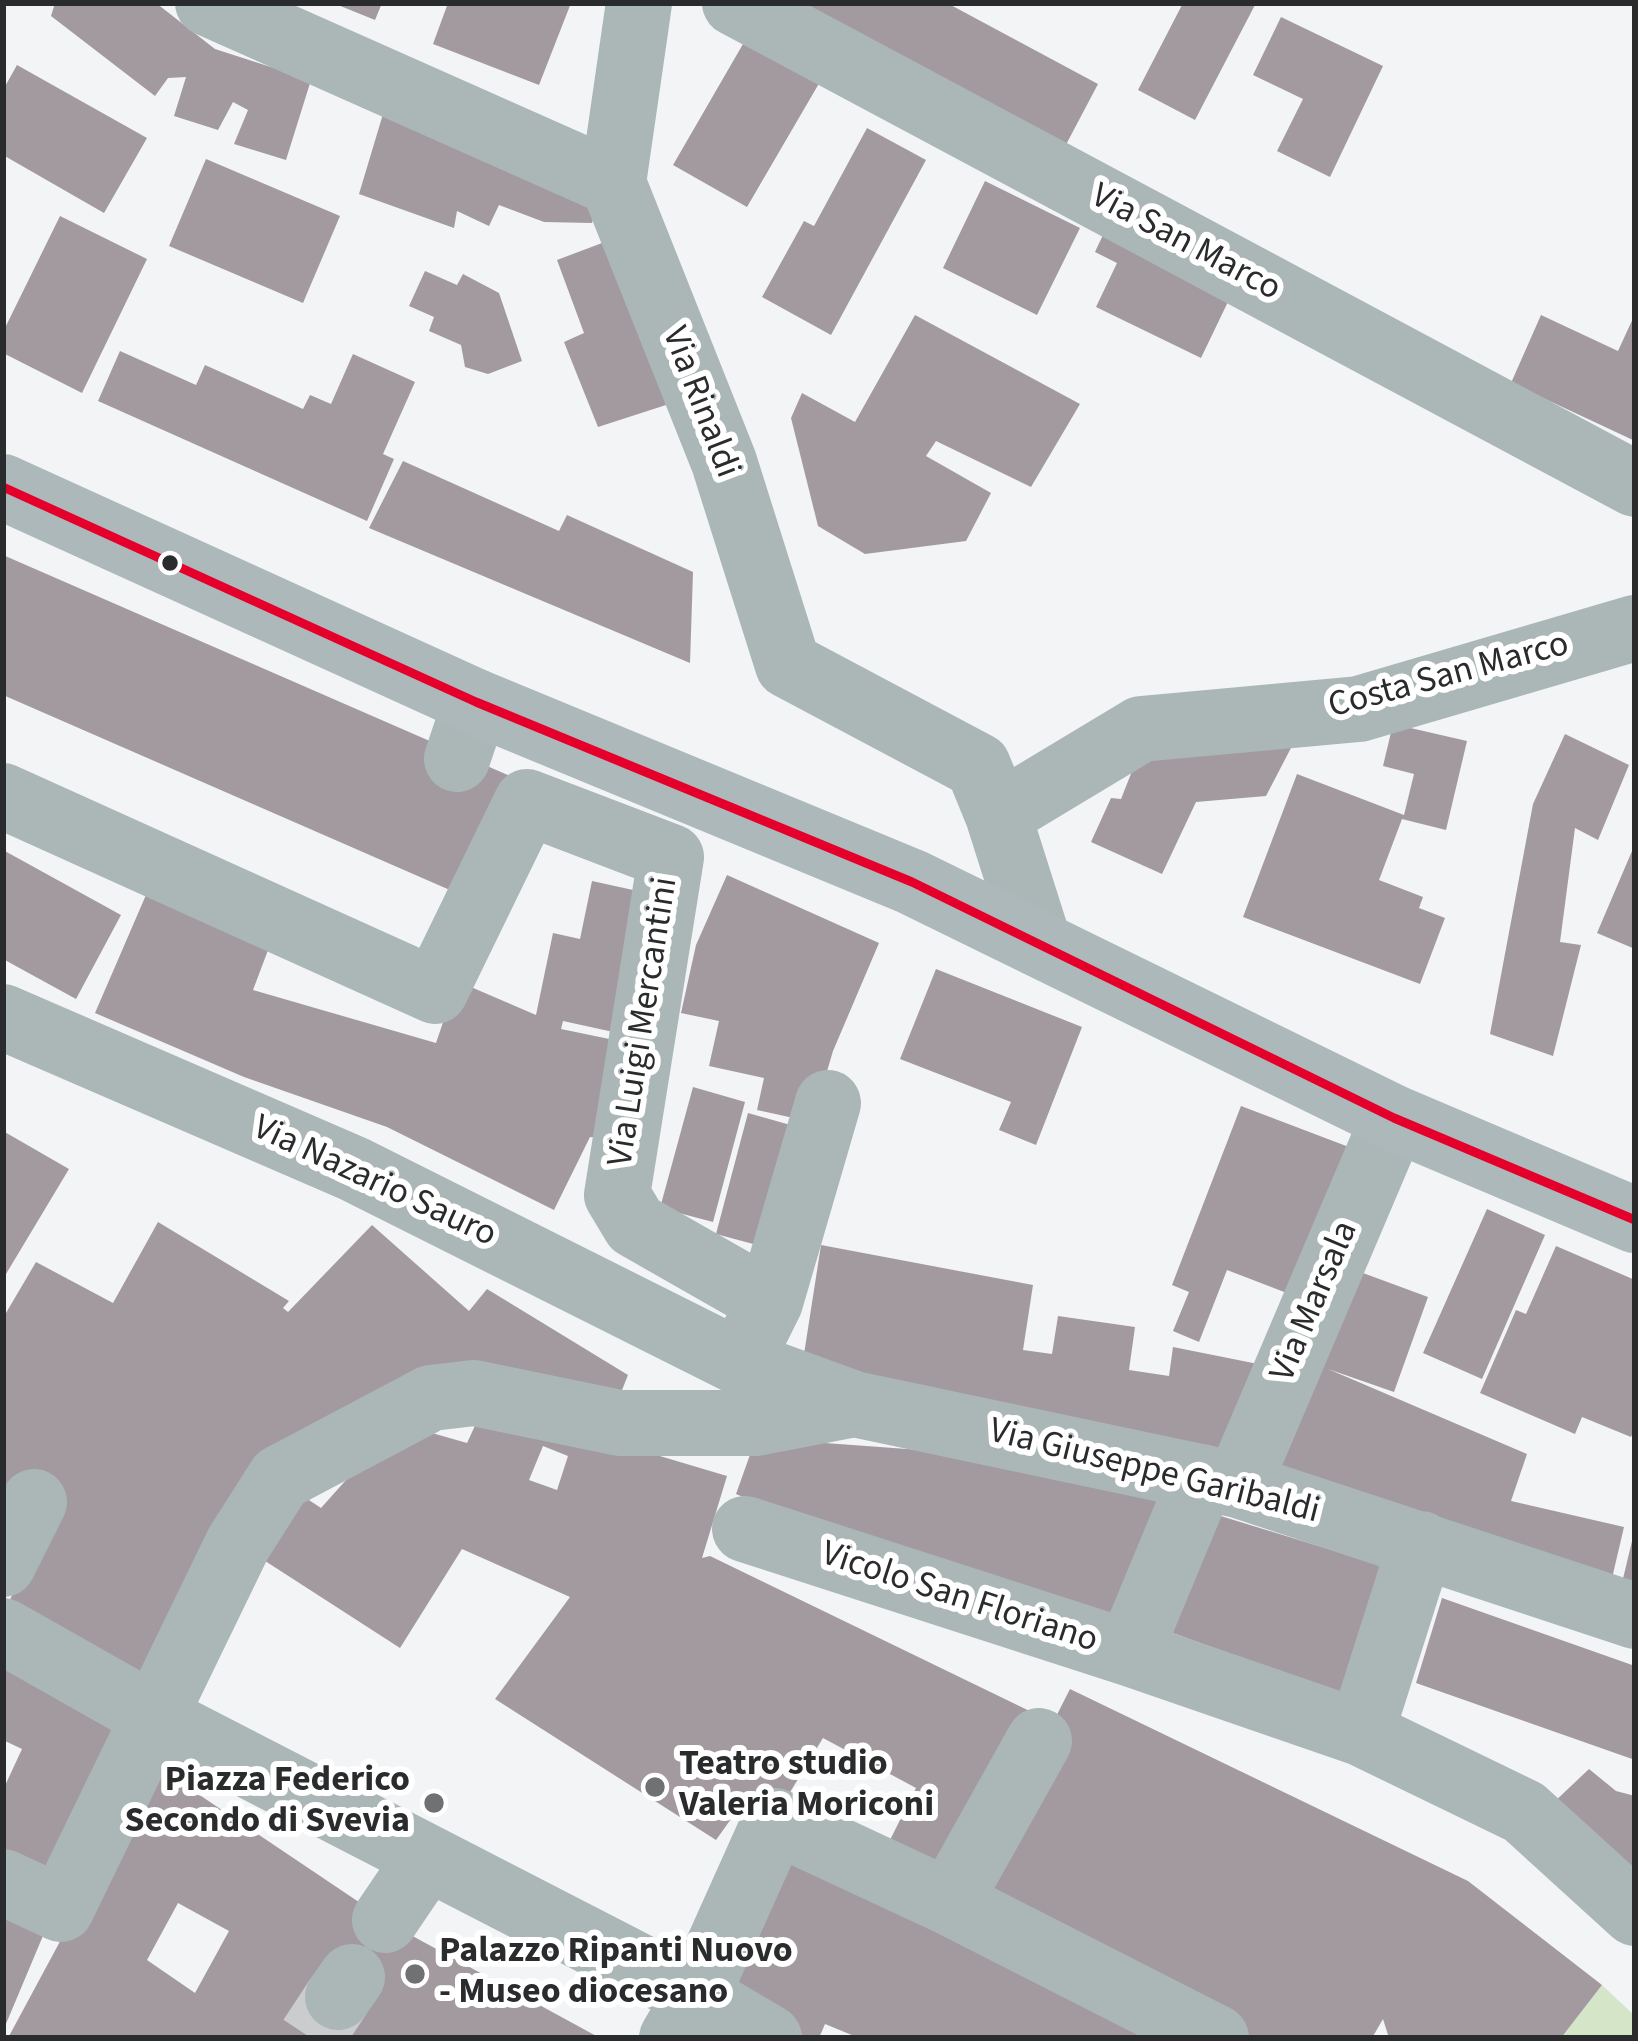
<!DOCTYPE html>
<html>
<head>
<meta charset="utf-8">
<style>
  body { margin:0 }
  #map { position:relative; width:1638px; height:2041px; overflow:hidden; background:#f2f4f6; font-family:"Source Sans 3",sans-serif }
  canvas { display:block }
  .frame { position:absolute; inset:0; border:6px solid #2a2b2c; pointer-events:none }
</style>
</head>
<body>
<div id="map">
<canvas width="1638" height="2041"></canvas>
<div class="frame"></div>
</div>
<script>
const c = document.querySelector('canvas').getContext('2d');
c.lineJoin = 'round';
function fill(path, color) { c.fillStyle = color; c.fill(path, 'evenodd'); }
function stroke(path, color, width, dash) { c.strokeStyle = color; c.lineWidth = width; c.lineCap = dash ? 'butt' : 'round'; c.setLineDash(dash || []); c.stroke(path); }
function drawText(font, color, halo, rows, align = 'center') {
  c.font = font + ' "Source Sans 3",sans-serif'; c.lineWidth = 12; c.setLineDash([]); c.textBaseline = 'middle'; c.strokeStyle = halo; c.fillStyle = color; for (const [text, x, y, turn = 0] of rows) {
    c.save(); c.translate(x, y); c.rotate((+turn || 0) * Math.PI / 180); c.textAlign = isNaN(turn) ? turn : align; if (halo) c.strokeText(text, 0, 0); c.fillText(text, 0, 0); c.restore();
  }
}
fill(new Path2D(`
  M1602,1985L1635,2016V2038H1561Z`), '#d5e5c8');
fill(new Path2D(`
  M55,3H156L215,49L311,80L286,160L234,144L248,110L233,102L218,130L174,116L186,77L168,78L155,96L51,16Z
  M333,3H382L375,20Z
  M448,3H571L539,85L433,44Z
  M773,3H947L1098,84L1060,156Z
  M1183,3H1256L1195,120L1138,90Z
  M1281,17L1383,66L1330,177L1277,151L1303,99L1253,75Z
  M754,25L828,68L747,207L673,165Z
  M17,65L147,138L104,213L3,155V90Z
  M383,114L596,209L592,223L544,222L499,205L489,226L457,211L454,228L359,194Z
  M867,128L926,160L831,335L762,297L804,221L814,226Z
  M206,159L340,216L303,303L169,246Z
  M985,181L1080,228L1037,315L943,268Z
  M60,216L147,259L82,393L3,353V332Z
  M1110,220L1238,281L1201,358L1096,307L1117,263L1095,252Z
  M610,240L666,405L598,427L564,342L584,333L557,260Z
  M425,271L457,285L463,274L499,293L522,361L488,374L465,367L461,345L429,331L434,317L409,306Z
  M1635,314V441L1511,383L1541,315L1618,351Z
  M915,315L1080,404L1031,487L936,441L926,456L991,493L966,541L865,554L818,526L791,418L802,393L855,422Z
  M120,351L196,385L205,365L303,409L310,395L331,404L353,354L415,382L383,454L394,459L367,521L98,401Z
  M403,461L559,531L567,515L693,572L690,663L369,528Z
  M3,555L510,776L459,894L3,695Z
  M1393,724L1467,741L1446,830L1402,819L1379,880L1423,897L1419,908L1445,918L1420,984L1243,917L1297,774L1404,815L1414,774L1383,766Z
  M1565,734L1629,765L1598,840L1575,828L1560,942L1581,945L1553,1056L1490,1034L1533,804Z
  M1292,746L1266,796L1196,802L1162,874L1091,842L1111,798L1121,799L1140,751Z
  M1635,844V949L1597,933Z
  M3,850L121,915L76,999L3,959Z
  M727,875L879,943L833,1051L812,1122L757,1110L764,1078L709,1066L719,1021L681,1013L696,945Z
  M592,881L656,895L627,1035L563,1021L561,1029L619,1041L604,1138L590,1137L554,1210L387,1127L244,1077L95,1013L149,888L273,937L253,990L436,1043L457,981L536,1015L553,933L580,939Z
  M936,969L1082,1027L1036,1145L999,1130L1011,1102L900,1059Z
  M693,1087L745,1102L713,1222L660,1208Z
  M1241,1106L1362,1152L1305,1300L1227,1270L1199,1342L1173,1331L1189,1292L1172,1285Z
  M748,1113L801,1128L768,1248L716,1234Z
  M3,1131L69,1169L3,1279Z
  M1487,1209L1545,1235L1482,1379L1423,1353Z
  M158,1222L289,1301L283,1308L288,1312L372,1225L469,1311L487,1289L628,1375L614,1410L368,1424L146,1681L7,1606L51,1512L3,1486V1318L36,1262L113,1303Z
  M821,1245L1033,1285L1023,1350L1052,1354L1058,1316L1135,1327L1129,1370L1169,1376L1173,1347L1263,1365L1223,1469L802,1367Z
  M1556,1246L1635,1280V1428L1631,1437L1582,1417L1575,1434L1480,1393L1516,1310L1526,1314Z
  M1344,1266L1428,1297L1394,1392L1328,1369L1527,1454L1511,1501L1624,1527L1609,1591L1250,1476Z
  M485,1404L727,1476L702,1558L710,1556L1044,1718L950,1892L880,1860L916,1788L823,1738L778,1812L746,1798L716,1840L495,1699L570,1597L462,1549L400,1648L245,1548L283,1483L321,1508L397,1423L467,1443ZM543,1446L568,1456L557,1490L529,1480Z
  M756,1438L976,1454L1177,1501L1131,1622L828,1534L736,1494Z
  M1201,1510L1394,1569L1341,1694L1156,1627Z
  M1633,1537H1635V1595L1620,1591Z
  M1442,1598L1635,1666V1760L1416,1683Z
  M3,1658L123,1717L68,1879L3,1853V1790L22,1749L3,1740Z
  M1070,1689L1468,1881L1602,1985L1561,2038H1389L1383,2019L1372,2038H1230L966,1894Z
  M155,1765L396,1927L600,2038H8ZM178,1903L229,1931L195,1993L147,1960Z
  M1589,1769L1616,1791L1635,1796V1890L1551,1805Z
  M780,1845L1185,2038H859L825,2024L819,2038H798L716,1987Z
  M3,1889L53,1912L3,2031Z`), '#a39aa0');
stroke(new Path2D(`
  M311,2038L338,1997`), '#caccce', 66, [66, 33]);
stroke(new Path2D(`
  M208,3L613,183L724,462L788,665L978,766L998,815L1039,944
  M735,3L1635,484
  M613,183L639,3
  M457,759L476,702
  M3,796L435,991L527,802L671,857L617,1195L635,1225L770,1302
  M998,815L1141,729L1359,709L1635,628
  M3,1017L354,1169L739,1362L854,1404L1238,1485L1635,1616
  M752,1338L770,1302L828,1103
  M1238,1485L1394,1118
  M745,1529L1129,1653L1202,1477
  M3,1564L34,1502
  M3,1631L155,1717L708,2002L769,2038
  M1129,1653L1361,1733L1524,1812L1635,1913
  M1361,1733L1421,1544
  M3,1882L61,1909L238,1544L280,1478L431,1398L474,1393L620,1423H755L854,1404
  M949,1902L1039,1741
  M385,1920L427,1858
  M338,1997L352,1977
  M672,2038L696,1997L775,1821L949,1902L1216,2038`), '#abb7b7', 66);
stroke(new Path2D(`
  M3,487L476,702L912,882L1394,1118L1635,1220`), '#acb8ba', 66);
stroke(new Path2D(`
  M3,487L476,702L912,882L1394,1118L1635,1220`), '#e4002b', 9);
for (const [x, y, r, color] of [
  [170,563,10,"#2a2b2c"],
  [655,1787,12,"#707173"],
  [434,1803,12,"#707173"],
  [415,1974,12,"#707173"]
]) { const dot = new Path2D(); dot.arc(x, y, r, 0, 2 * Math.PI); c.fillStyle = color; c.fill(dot); stroke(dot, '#fff', 4.5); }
drawText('36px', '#2a2b2c', '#fff', [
  ["Via San Marco",1185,244,28],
  ["Via Rinaldi",699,403,69],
  ["Costa San Marco",1449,677,-15],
  ["Via Luigi Mercantini",645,1022,-81],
  ["Via Nazario Sauro",374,1183,25],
  ["Via Marsala",1316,1302,-67],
  ["Via Giuseppe Garibaldi",1154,1473,14],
  ["Vicolo San Floriano",959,1599,18]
]);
drawText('bold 36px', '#2a2b2c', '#fff', [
  ["Teatro studio",679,1766],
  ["Valeria Moriconi",679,1807],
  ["Piazza Federico",410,1782,"right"],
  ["Secondo di Svevia",410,1823,"right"],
  ["Palazzo Ripanti Nuovo",439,1953],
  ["- Museo diocesano",439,1994]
], 'left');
</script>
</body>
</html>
